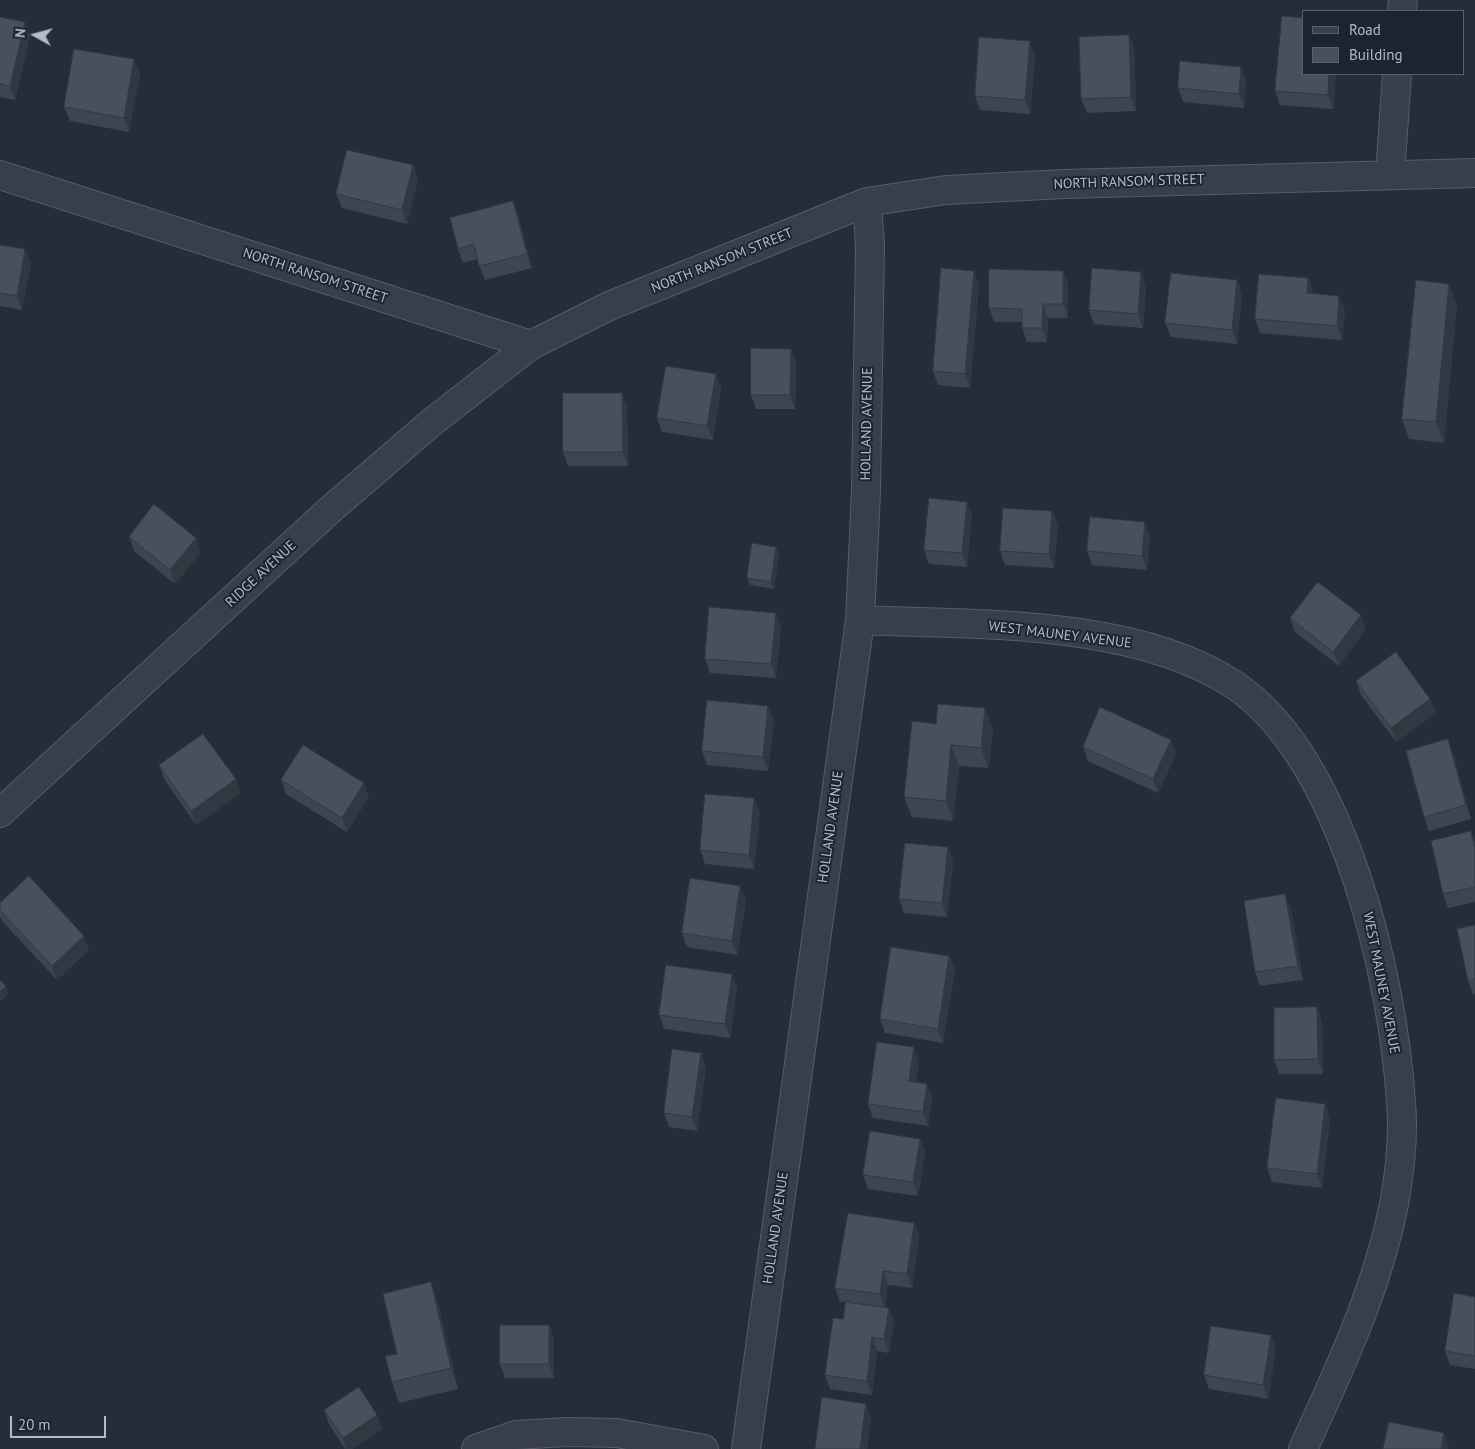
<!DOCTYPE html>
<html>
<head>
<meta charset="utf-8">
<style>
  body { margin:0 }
  #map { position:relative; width:1475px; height:1449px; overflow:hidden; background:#252d3a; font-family:"PT Sans",sans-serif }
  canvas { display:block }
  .legend { position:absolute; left:1302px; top:10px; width:162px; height:65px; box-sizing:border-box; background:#1e242f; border:1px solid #5a606b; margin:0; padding:6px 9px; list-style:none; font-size:15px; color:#b4bac6 }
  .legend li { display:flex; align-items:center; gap:10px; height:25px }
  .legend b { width:25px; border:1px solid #5a606b }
  .north { position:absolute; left:10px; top:10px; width:50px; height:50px; -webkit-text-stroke:4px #1e242f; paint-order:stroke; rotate:277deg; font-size:14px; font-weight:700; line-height:20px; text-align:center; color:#b4bac6 }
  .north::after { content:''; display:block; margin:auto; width:18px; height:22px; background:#b4bac6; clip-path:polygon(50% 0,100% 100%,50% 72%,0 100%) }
  .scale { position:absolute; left:10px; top:1416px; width:96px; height:22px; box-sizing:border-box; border:2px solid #b4bac6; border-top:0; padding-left:6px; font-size:15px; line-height:18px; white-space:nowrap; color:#b4bac6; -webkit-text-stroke:4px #1e242f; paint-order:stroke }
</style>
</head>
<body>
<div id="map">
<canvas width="1475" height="1449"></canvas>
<ul class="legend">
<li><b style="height:6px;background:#393f4a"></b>Road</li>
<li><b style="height:14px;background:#47505e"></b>Building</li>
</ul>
<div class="north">N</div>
<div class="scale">20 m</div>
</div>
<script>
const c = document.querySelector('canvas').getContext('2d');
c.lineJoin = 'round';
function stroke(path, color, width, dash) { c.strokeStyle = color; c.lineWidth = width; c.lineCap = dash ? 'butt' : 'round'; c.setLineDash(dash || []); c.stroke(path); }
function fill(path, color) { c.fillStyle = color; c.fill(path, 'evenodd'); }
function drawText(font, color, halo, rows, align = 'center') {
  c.font = font + ' "PT Sans",sans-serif'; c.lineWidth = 4; c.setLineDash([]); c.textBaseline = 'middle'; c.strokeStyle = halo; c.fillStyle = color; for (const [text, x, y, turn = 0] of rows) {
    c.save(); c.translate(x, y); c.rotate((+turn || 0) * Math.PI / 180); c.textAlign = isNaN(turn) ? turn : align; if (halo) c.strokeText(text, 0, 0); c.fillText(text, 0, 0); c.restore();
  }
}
const minor = new Path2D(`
  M1402,11L1403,0
  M0,175L531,345L609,306L867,202L946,190L1064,184L1475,173
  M1390,175L1397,74
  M860,620C976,625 1133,619 1233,684C1343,756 1393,978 1401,1102C1404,1135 1400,1171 1394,1204C1377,1290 1339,1370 1303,1449
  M0,813L331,509L432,422L531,345
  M476,1449L516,1435L567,1432L617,1433L704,1449
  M746,1449L860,620L866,491L870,246L867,202`);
stroke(minor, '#575d68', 30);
stroke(minor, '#393f4a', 28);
fill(new Path2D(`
  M0,17L30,36L15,100L0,97Z
  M1129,35L1134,49L1136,111L1087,113L1081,99Z
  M1035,55L1030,114L980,110L975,96Z
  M140,73L129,132L70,121L64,107Z
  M1336,74L1333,109L1280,105L1275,91Z
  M1246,81L1244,108L1183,102L1178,88Z
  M413,165L418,179L407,224L342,208L336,194Z
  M513,201L518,215L532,268L485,280L477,259L463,263L458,249Z
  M0,245L31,263L22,310L0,306Z
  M1063,271L1068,285V318H1048L1047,342H1027L1022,328V322H994L989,308Z
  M1141,272L1146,286L1143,328L1094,324L1089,310Z
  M1308,278L1313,292V294L1345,310L1342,340L1260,333L1255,319Z
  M1237,280L1242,294L1237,344L1171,337L1165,323Z
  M979,285L970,388L938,385L933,371Z
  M1457,305L1444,443L1409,439L1402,419Z
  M791,349L796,363L795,409H756L751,395Z
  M716,374L721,388L713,440L662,432L657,418Z
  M622,393L627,407L628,466H568L563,452Z
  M967,502L972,516L967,567L929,564L924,550Z
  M1052,511L1058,525L1054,568L1005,565L1000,551Z
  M1150,536L1147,570L1092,565L1087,551Z
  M129,537L201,552L175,584L134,551Z
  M779,554L774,589L750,585L747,578Z
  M776,613L781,627L776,678L710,673L705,659Z
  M1290,618L1366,629L1339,666L1295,632Z
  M1356,681L1430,699L1436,713L1396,742L1361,695Z
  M985,708L993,729L988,768L959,766L953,821L912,817L904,797L936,724Z
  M774,720L768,771L707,765L702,751Z
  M1083,747L1176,754L1158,793L1088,761Z
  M1453,753L1471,819L1429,831L1424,817Z
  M159,765L236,779L241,793L196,825L164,779Z
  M281,780L369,797L347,832L286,794Z
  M760,812L754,869L705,864L700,850Z
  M1471,831L1475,843V902L1448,908L1443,894Z
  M948,847L953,861L947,917L904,913L899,899Z
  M746,900L737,955L687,947L682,933Z
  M0,903L89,950L57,980L2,921L0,916Z
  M1291,908L1303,980L1260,986L1255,972Z
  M1475,925V994L1473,995L1468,981Z
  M949,956L955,970L943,1043L885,1033L880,1019Z
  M732,974L737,988L730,1038L664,1029L659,1015Z
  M1322,1021L1323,1074H1279L1274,1060Z
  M919,1061L916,1082L927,1084L932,1098L928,1126L873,1118L868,1104Z
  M706,1067L697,1131L669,1127L664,1113Z
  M1325,1104L1330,1118L1322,1188L1272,1182L1267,1168Z
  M920,1139L925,1153L918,1196L868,1189L863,1175Z
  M914,1223L919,1237L912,1288L888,1285L885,1307L889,1308L894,1322L889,1353L877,1351L872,1395L830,1389L825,1375L843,1319L845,1302H840L835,1288Z
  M431,1282L438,1303L458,1389L399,1403L392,1382L397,1354Z
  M1475,1297V1369L1450,1365L1445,1351Z
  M549,1325L554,1339V1378H505L500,1364Z
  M1276,1349L1268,1399L1209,1389L1204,1375Z
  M324,1410L377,1415L382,1429L352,1449H345L329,1424Z`), '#3d4551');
fill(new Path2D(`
  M25,22L30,36L15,100L10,86Z
  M1129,35L1134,49L1136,111L1131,97Z
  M1030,41L1035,55L1030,114L1025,100Z
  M134,59L140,73L129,132L124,118Z
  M1241,67L1246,81L1244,108L1239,94Z
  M1329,74H1336L1333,109L1328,95Z
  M413,165L418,179L407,224L402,210Z
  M513,201L518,215L532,268L527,254Z
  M25,249L31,263L22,310L17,296Z
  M974,271L979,285L970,388L965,374Z
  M1063,271L1068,285V318L1063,304Z
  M1141,272L1146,286L1143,328L1138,314Z
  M1308,278L1313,292L1312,307L1307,293Z
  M1237,280L1242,294L1237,344L1232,330Z
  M1449,284L1457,305L1444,443L1436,422Z
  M1339,296L1345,310L1342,340L1337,326Z
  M1043,304L1048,318L1047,342L1042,328Z
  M791,349L796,363L795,409L790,395Z
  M716,374L721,388L713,440L707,426Z
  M622,393L627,407L628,466L623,452Z
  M967,502L972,516L967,567L962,553Z
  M1052,511L1058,525L1054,568L1049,554Z
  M1145,522L1150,536L1147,570L1142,556Z
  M196,538L201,552L175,584L170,570Z
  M776,547L779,554L774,589L771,582Z
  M776,613L781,627L776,678L771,664Z
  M1361,615L1366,629L1339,666L1333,652Z
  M1430,699L1436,713L1396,742L1391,728Z
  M768,706L774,720L768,771L763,757Z
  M985,708L993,729L988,768L981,748Z
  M1448,739L1453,753L1471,819L1466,805Z
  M1171,740L1176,754L1158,793L1153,779Z
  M951,745L959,766L953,821L946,801Z
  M236,779L241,793L196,825L191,811Z
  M364,783L369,797L347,832L342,818Z
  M754,798L760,812L754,869L749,855Z
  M948,847L953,861L947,917L942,903Z
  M740,886L746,900L737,955L732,941Z
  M1285,894L1291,908L1303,980L1298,966Z
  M84,936L89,950L57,980L52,966Z
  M949,956L955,970L943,1043L938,1029Z
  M732,974L737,988L730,1038L725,1024Z
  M6,986L9,993L0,1002V992Z
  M1317,1007L1322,1021L1323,1074L1318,1059Z
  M914,1047L919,1061L914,1095L909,1081Z
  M701,1053L706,1067L697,1131L692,1117Z
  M927,1084L932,1098L928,1126L923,1112Z
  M1325,1104L1330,1118L1322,1188L1317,1174Z
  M920,1139L925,1153L918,1196L913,1182Z
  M914,1223L919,1237L912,1288L907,1274Z
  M883,1271L888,1285L885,1308L880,1294Z
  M431,1282L438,1303L458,1389L451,1368Z
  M889,1308L894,1322L889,1353L884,1339Z
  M549,1325L554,1339V1378L549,1364Z
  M1271,1335L1276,1349L1268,1399L1263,1385Z
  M872,1337L877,1351L872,1395L867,1381Z
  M866,1404L871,1418L867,1449H860Z
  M377,1415L382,1429L352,1449H346L343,1438Z
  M1444,1433L1449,1447L1448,1449H1441Z`), '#323842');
const building = new Path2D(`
  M1282,16L1304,18V74H1329L1328,95L1275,91Z
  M0,17L25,22L10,86L0,84Z
  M1129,35L1131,97L1081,99L1079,37Z
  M979,37L1030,41L1025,100L975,96Z
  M74,49L134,59L124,118L64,107Z
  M1180,61L1241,67L1239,94L1178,88Z
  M347,150L413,165L402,210L336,194Z
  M513,201L527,254L479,266L474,244L458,249L450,218Z
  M0,245L25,249L17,296L0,293Z
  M941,268L974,271L965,374L933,371Z
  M1092,268L1141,272L1138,314L1089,310Z
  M989,269L1063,271V304H1043L1042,328H1022V309L989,308Z
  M1171,273L1237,280L1232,330L1165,323Z
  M1259,274L1308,278L1307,293L1339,296L1337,326L1255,319Z
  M1416,280L1449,284L1436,422L1402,419Z
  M751,348L791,349L790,395H751Z
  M666,366L716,374L707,426L657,418Z
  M563,393H622L623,452H563Z
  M929,498L967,502L962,553L924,550Z
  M154,504L196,538L170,570L129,537Z
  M1003,508L1052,511L1049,554L1000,551Z
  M1090,517L1145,522L1142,556L1087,551Z
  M752,543L776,547L771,582L747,578Z
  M1318,582L1361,615L1333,652L1290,618Z
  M709,607L776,613L771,664L705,659Z
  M1396,652L1430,699L1391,728L1356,681Z
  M707,700L768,706L763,757L702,751Z
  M938,704L985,708L981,748L951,745L946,801L904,797L912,721L936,724Z
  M1100,707L1171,740L1153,779L1083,747Z
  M203,734L236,779L191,811L159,765Z
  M1448,739L1466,805L1424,817L1406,751Z
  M303,745L364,783L342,818L281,780Z
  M705,794L754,798L749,855L700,850Z
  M1471,831L1475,849V887L1443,894L1431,841Z
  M905,843L948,847L942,903L899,899Z
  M29,876L84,936L52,966L0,910V903Z
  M690,878L740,886L732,941L682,933Z
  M1285,894L1298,966L1255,972L1244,901Z
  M1475,925V979L1468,981L1457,929Z
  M891,947L949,956L938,1029L880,1019Z
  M666,965L732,974L725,1024L659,1015Z
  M0,980L6,986L0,992Z
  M1317,1007L1318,1059L1274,1060V1008Z
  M877,1042L914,1047L909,1081L927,1084L923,1112L868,1104Z
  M672,1049L701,1053L692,1117L664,1113Z
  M1276,1098L1325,1104L1317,1174L1267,1168Z
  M870,1131L920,1139L913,1182L863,1175Z
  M848,1213L914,1223L907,1274L883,1271L880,1294L835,1288Z
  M431,1282L451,1368L392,1382L385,1356L397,1354L383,1294Z
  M1454,1293L1475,1297V1356L1445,1351Z
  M846,1302L889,1308L884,1339L872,1337L867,1381L825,1375L833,1318L843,1319Z
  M500,1325H549V1364H500Z
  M1211,1326L1271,1335L1263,1385L1204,1375Z
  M359,1387L377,1415L343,1438L324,1410Z
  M822,1397L866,1404L860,1449H815Z
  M1389,1422L1444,1433L1441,1449H1383Z`);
fill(building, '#47505e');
stroke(building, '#323842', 1);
drawText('14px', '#b4bac6', '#1e242f', [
  ["NORTH RANSOM STREET",1129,182,-2],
  ["NORTH RANSOM STREET",722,261,-22],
  ["NORTH RANSOM STREET",315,276,18],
  ["HOLLAND AVENUE",867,424,-89],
  ["RIDGE AVENUE",261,574,-43],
  ["WEST MAUNEY AVENUE",1060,635,7],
  ["HOLLAND AVENUE",831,827,-82],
  ["WEST MAUNEY AVENUE",1381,983,79],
  ["HOLLAND AVENUE",776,1228,-82]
]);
</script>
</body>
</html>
